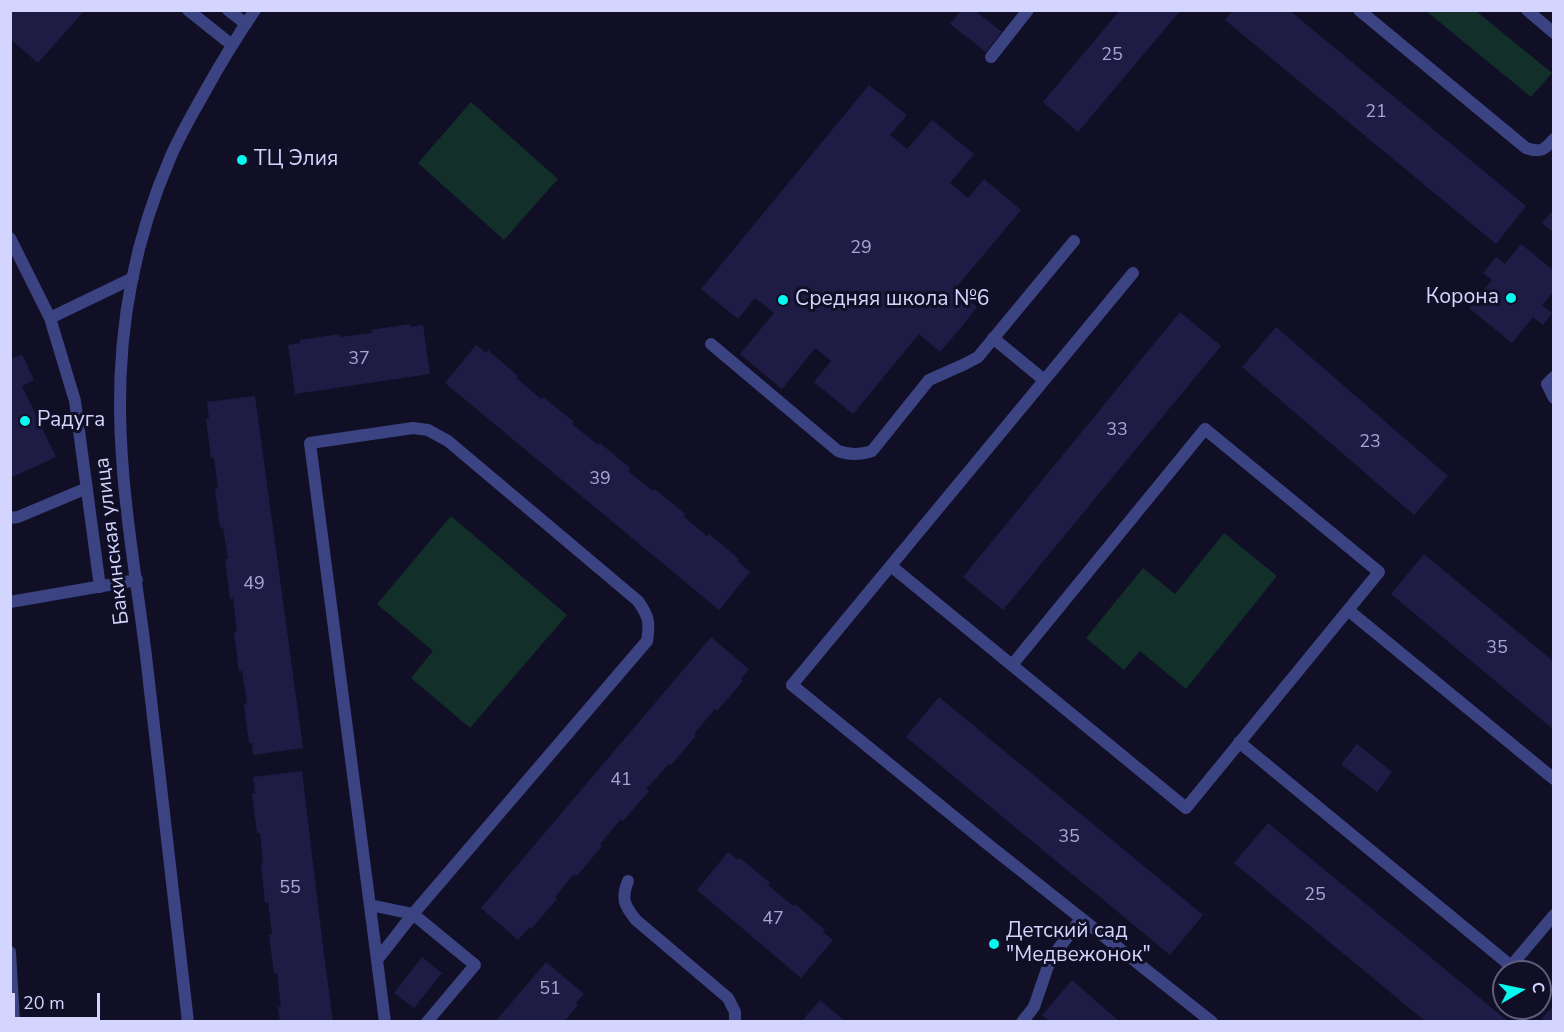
<!DOCTYPE html>
<html>
<head>
<meta charset="utf-8">
<style>
  body { margin:0 }
  #map { position:relative; width:1564px; height:1032px; overflow:hidden; background:#100f25; font-family:"Nunito Sans",sans-serif }
  canvas { display:block }
  .frame { position:absolute; inset:0; border:12px solid #d4d5fe; pointer-events:none }
  .north { position:absolute; left:1492px; top:960px; width:60px; height:60px; box-sizing:border-box; background:#100f25; border:2px solid #5e5e7c; border-radius:50%; rotate:81deg; font-size:16px; font-weight:700; line-height:24px; text-align:center; color:#d4d5fe }
  .north::after { content:''; display:block; margin:auto; width:21px; height:27px; background:#05f9ef; clip-path:polygon(50% 0,100% 100%,50% 72%,0 100%) }
  .scale { position:absolute; left:12px; top:993px; width:88px; height:27px; box-sizing:border-box; border:3px solid #d4d5fe; border-top:0; padding-left:8px; font-size:18px; line-height:21px; white-space:nowrap; color:#d4d5fe; -webkit-text-stroke:4px #100f25; paint-order:stroke }
</style>
</head>
<body>
<div id="map">
<canvas width="1564" height="1032"></canvas>
<div class="frame"></div>
<div class="north">С</div>
<div class="scale">20 m</div>
</div>
<script>
const c = document.querySelector('canvas').getContext('2d');
c.lineJoin = 'round';
function fill(path, color) { c.fillStyle = color; c.fill(path, 'evenodd'); }
function stroke(path, color, width, dash) { c.strokeStyle = color; c.lineWidth = width; c.lineCap = dash ? 'butt' : 'round'; c.setLineDash(dash || []); c.stroke(path); }
function drawText(font, color, halo, rows, align = 'center') {
  c.font = font + ' "Nunito Sans",sans-serif'; c.lineWidth = 6; c.setLineDash([]); c.textBaseline = 'middle'; c.strokeStyle = halo; c.fillStyle = color; for (const [text, x, y, turn = 0] of rows) {
    c.save(); c.translate(x, y); c.rotate((+turn || 0) * Math.PI / 180); c.textAlign = isNaN(turn) ? turn : align; if (halo) c.strokeText(text, 0, 0); c.fillText(text, 0, 0); c.restore();
  }
}
fill(new Path2D(`
  M1426,11H1476L1552,73L1531,97Z
  M471,102L558,179L504,240L418,163Z
  M451,516L567,615L470,728L411,678L433,651L377,604Z
  M1224,533L1277,576L1186,689L1140,651L1124,670L1086,638L1143,568L1175,594Z`), '#122f2a');
fill(new Path2D(`
  M12,10H85L38,63L10,39Z
  M961,10H974L1002,32L986,52L950,24Z
  M1120,10H1181L1078,132L1043,102Z
  M1233,10H1289L1526,206L1496,244L1225,20Z
  M869,85L907,115L890,135L907,149L932,120L974,154L950,183L968,198L984,179L1021,210L955,289L977,307L959,330L940,352L919,334L853,414L814,382L831,361L815,348L782,389L740,354L774,313L755,298L738,319L701,289Z
  M1554,209V233L1542,223Z
  M1521,244L1554,271V291L1542,305L1552,313L1543,325L1533,317L1512,343L1469,308L1492,280L1483,273L1496,257L1505,264Z
  M1180,312L1221,346L1003,610L963,577Z
  M410,324V327L423,325L430,374L295,394L288,345L300,343V340L339,334L340,337L372,333L371,330Z
  M1276,327L1448,476L1414,515L1242,367Z
  M476,345L486,353L488,350L518,376L516,378L541,399L543,397L574,422L572,424L598,445L600,443L630,468L628,471L653,491L655,489L685,514L683,516L707,536L709,534L739,559L737,561L750,572L719,610L445,383Z
  M22,354L34,380L22,386L56,457L10,478V360Z
  M255,396L303,748L253,755L252,743H249L244,704L247,703L242,671H239L234,632H237L233,598L230,599L225,559H228L223,527L220,528L215,489L218,488L214,458H211L206,419L209,418L207,402Z
  M1424,554L1554,662V730L1391,594Z
  M711,637L749,669L741,679L743,681L717,711L715,709L694,734L696,736L671,765L669,764L646,789L649,791L623,821L621,819L600,844L602,846L577,876L574,874L555,897L557,899L531,929L529,928L518,940L481,908Z
  M939,697L1203,915L1170,955L906,737Z
  M1357,744L1392,772L1377,792L1341,764Z
  M302,771L323,947L333,1022H280L278,1007H281L277,973L274,974L269,935L272,934L268,902L265,903L261,864L263,863L260,833H257L252,794L255,793L253,777Z
  M1268,823L1309,857L1509,1022H1426L1234,863Z
  M728,852L738,860L740,858L770,883L768,885L793,906L795,904L825,930L823,932L833,940L801,978L697,890Z
  M422,957L442,973L414,1008L394,993Z
  M546,962L584,994L576,1003L578,1005L564,1022H495Z
  M1072,980L1120,1022H1050L1042,1015Z
  M820,1000L846,1022H801Z
  M1554,1005V1022H1546L1542,1018Z`), '#1e1c45');
stroke(new Path2D(`
  M188,10L232,45
  M228,10L246,24
  M1359,10L1526,148C1541,153 1544,150 1554,139
  M1527,10L1554,33
  M991,57L1028,10
  M10,238L50,318
  M993,338L1044,380
  M711,344L838,451C850,455 859,455 872,451L929,380L965,364L978,357L1074,241
  M1547,384L1554,398
  M10,518L18,517L87,488
  M891,566L1186,808L1348,610L1554,779
  M100,587L75,401L50,318L133,278
  M10,602L137,580
  M1012,665L1205,429L1379,572L1348,610
  M792,685L1133,273
  M1239,742L1511,966L1554,915
  M628,881C621,899 624,905 636,920L728,998L735,1012V1022
  M370,905L413,914L475,965L427,1022
  M10,952L14,1022
  M377,960L413,914L647,641C650,622 649,617 638,601L448,441L428,430L413,428L310,443L385,1022
  M1022,1022L1034,1007L1047,969L1052,957L1081,919`), '#3b4383', 12);
stroke(new Path2D(`
  M1547,384L1554,377
  M792,685L990,846L1212,1022`), '#3b4383', 12);
stroke(new Path2D(`
  M188,1022C174,900 160,778 146,656C136,575 121,493 120,411C119,324 136,236 171,156C180,135 192,115 203,95C219,66 236,38 255,10`), '#3b4383', 12);
for (const [x, y, r, color] of [
  [242,160,6,"#05f9ef"],
  [1511,298,6,"#05f9ef"],
  [783,300,6,"#05f9ef"],
  [25,421,6,"#05f9ef"],
  [994,944,6,"#05f9ef"]
]) { const dot = new Path2D(); dot.arc(x, y, r, 0, 2 * Math.PI); c.fillStyle = color; c.fill(dot); stroke(dot, '#100f25', 2); }
drawText('18px', '#a6a7d0', null, [
  ["25",1112,56],
  ["21",1376,113],
  ["29",861,249],
  ["37",359,360],
  ["33",1117,431],
  ["23",1370,443],
  ["39",600,480],
  ["49",254,585],
  ["35",1497,649],
  ["41",621,781],
  ["35",1069,838],
  ["55",290,889],
  ["25",1315,896],
  ["47",773,920],
  ["51",550,990]
]);
drawText('21px', '#d4d5fe', '#100f25', [
  ["ТЦ Элия",254,160],
  ["Корона",1499,298,"right"],
  ["Средняя школа №6",795,300],
  ["Радуга",37,421],
  ["Детский сад",1006,932],
  ["\"Медвежонок\"",1006,956]
], 'left');
drawText('21px', '#d4d5fe', '#100f25', [
  ["Бакинская улица",113,541,-97]
]);
</script>
</body>
</html>
